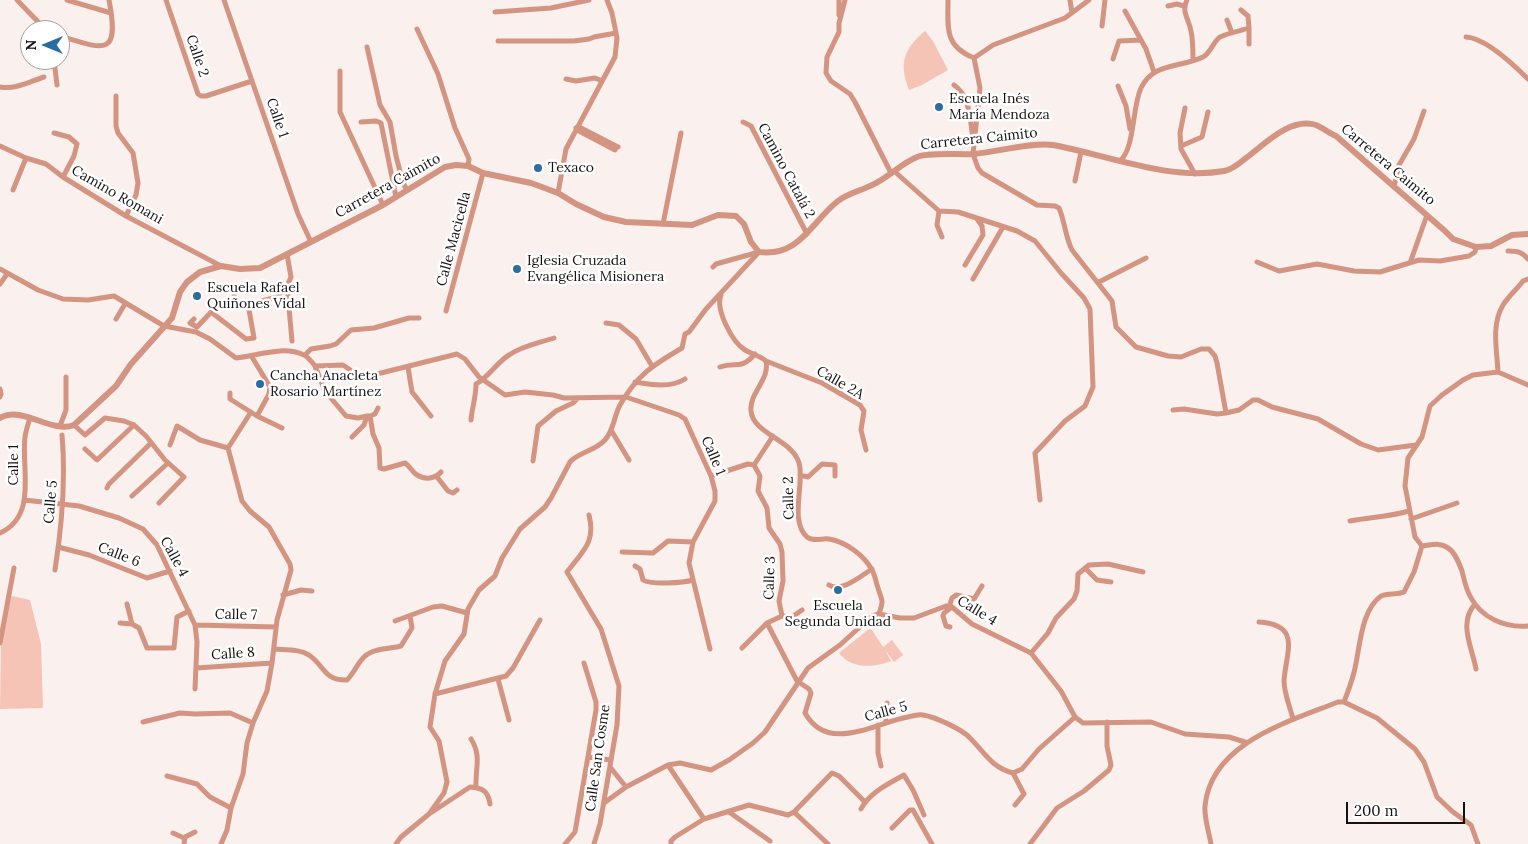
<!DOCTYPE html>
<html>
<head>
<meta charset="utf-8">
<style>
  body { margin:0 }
  #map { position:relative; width:1528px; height:844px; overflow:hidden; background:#faf0ed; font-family:Lora,serif }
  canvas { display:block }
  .north { position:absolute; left:20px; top:20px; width:50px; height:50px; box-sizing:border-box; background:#fff; border:1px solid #a1a0a0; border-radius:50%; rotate:270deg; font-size:14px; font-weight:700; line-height:20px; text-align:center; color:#151211 }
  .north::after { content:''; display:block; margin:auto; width:18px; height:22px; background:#2b6da3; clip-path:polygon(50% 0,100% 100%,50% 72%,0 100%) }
  .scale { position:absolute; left:1346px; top:802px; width:119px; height:22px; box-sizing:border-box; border:2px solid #151211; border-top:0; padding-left:6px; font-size:15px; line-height:18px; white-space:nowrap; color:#151211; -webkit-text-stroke:4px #fff; paint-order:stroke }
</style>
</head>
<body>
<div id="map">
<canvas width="1528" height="844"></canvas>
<div class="north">N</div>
<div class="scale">200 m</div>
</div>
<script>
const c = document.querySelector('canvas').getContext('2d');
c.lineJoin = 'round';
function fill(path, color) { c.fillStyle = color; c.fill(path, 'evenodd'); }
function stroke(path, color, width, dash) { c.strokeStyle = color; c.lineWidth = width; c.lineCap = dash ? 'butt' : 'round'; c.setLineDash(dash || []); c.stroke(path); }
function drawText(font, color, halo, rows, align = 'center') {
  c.font = font + ' Lora,serif'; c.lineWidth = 5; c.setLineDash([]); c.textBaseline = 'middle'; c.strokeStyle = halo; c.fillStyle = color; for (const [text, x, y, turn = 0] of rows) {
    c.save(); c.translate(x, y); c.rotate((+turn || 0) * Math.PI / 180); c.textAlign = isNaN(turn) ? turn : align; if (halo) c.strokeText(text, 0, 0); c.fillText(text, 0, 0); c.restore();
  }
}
fill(new Path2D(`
  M925,31L933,41L948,70L922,85L909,90C899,64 903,49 925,31Z
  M12,596L30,600L41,644L43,708L0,709L1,644L10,597Z
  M869,629L872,630L883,647L892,640L903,655L894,662L885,650L891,661C874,668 851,669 839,653Z`), '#f6c4b6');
stroke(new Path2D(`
  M17,0L46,30
  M67,0L111,13
  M166,0L198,94L201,96H206L252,81
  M224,0L298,214L311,242
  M845,0L839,23V32L827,57L826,73L831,81L850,94L855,102L891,173
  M948,0C948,28 944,46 974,58L980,88L973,154L978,168L982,173L1037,205L1055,206L1059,208C1065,222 1065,236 1072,250L1112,301L1116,327L1136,347L1168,356L1181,357L1201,349H1209L1215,356L1217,363L1226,413
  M1070,0L1072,13
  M1187,0C1181,12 1189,19 1191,31C1193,40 1193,50 1193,60
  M1168,6L1177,4L1184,6
  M1125,11L1146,49L1154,72
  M495,12L551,8L589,0
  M839,15V0
  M1227,20L1232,33
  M1102,26L1105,0
  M1249,28V44
  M417,29L438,74L455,128L469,159L468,166
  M60,36C105,50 120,57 109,0
  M1466,37C1486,38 1514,65 1528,79
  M498,41H574L589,39L594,37L616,33
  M367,47L380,105L390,122L396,156L403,183L407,190
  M974,58L993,45L1065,18L1089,0
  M1113,59L1119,41L1141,40
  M54,60L57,85
  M340,71V112L383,205
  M566,79L576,81L595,78L602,81
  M954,85C970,95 970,120 973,138
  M1118,86L1126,106L1130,129
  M0,87C15,90 31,81 44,77
  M116,96V126L118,133L133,153L138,183L136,195L126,216
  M1185,108L1180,133L1181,149L1195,174
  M361,122L376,121L381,123L396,197
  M743,122L751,126L807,234
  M576,128H581L618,147
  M576,128L579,131L615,150
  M54,133L69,137L77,144L74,156L63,177
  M0,146L26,158L46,164L63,177L126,216L221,266
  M1181,146L1202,137L1208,112
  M1120,161C1135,148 1132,107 1141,88C1153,62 1181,68 1203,57C1210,54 1213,42 1220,37C1228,33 1240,31 1249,28L1248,16L1241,10
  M894,171L939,211L958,212L1017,231L1035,241L1061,273L1084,298L1090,309L1093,387L1085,406L1065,421L1035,453L1040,500
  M1075,181L1081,152
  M1394,187L1399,165L1414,139L1424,111
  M13,190L26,158
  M558,193L566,149L615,57L617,38L612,13L607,0
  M939,211L937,225L942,237
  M663,224L681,133
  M1508,251C1518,251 1522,252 1528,259
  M287,254L291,277L287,286L292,341
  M1257,262L1279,271L1317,264L1354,271L1380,272L1419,260L1440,261L1469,256L1475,252L1476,247
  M1410,263L1427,215
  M965,265L983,235L982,226L977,219
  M713,267L716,264L759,252
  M0,269L38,290L63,299L88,300L114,296L164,326L196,332L210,339L236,358C257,356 283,345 304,355C308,357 312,362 315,366L343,365L359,376L365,377L457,354L465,359L479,377L505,395L525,392L553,395L564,398L626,397L679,415L685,419L711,476L715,491V501L693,542L689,563L710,649
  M973,279L1003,227
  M1099,282L1146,258
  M0,284L7,274
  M234,289L235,305
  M721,295C715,309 732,342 745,350C752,354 760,356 766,361C770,380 749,393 751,411C753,434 793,440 799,463C805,483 789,521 807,537C813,542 822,538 829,539C846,542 864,555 872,570C875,575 876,582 878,588C879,592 882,598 882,602C882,606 880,610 879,614
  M446,311L483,173
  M211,312L246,339L254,338L248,304
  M116,319L125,304
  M194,319L190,323L197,327L215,308L251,304L277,297L287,286
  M606,323L619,325L636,339L652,366
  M305,355L311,349L330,346L336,344L351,330L374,328L409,318H419
  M252,357L270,387L269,394L257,416
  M766,361L822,383L860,405L864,411L861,430L866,450
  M315,366L325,391L346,416L358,418L367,416
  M408,367L412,392L431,416
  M720,367C736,361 740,371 755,354
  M1498,372C1497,350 1491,325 1503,305C1508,297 1517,289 1523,281L1528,279
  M1498,372L1528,385
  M635,382C652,385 671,388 685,379
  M0,389L1,394L0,397
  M230,393V399L257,416L282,428
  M1173,410L1184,409L1217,414L1226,413L1239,410L1253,400H1258L1272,407L1318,419L1361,444L1378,450L1416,445
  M367,416H370L373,434L379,448L380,468L384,469L405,463C410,466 412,472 417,475C425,480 435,479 441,472
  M370,416L375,414L378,408
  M471,420C472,408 476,397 476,384C489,377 496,363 509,355C522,346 539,343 554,338
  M74,425L85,435L105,418L124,421L134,425L146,436L165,460L184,477L159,503
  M60,426L66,410V377
  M611,430L629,460
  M352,437L364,425L367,416
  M170,445L177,426L200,440L228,448
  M85,449L97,460L134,425
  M533,461L538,426L556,411L573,403L578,398
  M754,465L773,436
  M800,475L808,477L822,464L835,465V476
  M711,476L748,464L754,465
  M437,477L448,491L453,493L457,490
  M107,488L109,484L151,443
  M132,496L168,463
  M24,500L79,506L119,518L143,529L157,545L195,625L197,642L195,689
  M589,515C596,542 583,551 567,572L601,629L619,686L617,725L600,824L594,844
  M1411,519L1457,503
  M1350,521C1369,517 1389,517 1409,511
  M0,533C38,516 21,468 25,437C26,430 28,424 30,418
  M1422,546C1431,545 1441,542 1448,548C1455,552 1459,563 1462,571C1464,579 1466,589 1470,596C1481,618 1505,628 1528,626
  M58,547L89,555L147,578L170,571
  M622,552L653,553L668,541L693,542
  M635,566L640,569L643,580C651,585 683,583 693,580
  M1085,568L1097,580L1111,582
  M55,570C62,525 66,480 62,435
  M829,585C841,593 861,576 872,569
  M283,595L301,590L312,591
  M127,604L132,624L139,628L147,648H174L177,617L189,611
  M1475,604C1458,623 1472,647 1476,669
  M949,607L952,598L956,595L974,599L982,586
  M782,616L792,617L802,610
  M395,621L433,607L442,606L467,613
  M1259,622C1302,625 1286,651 1284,681C1284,693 1290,707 1293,719
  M120,623L132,624
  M767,623L797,681L809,689L811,693L805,713C828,754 874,723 908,717C912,716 918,714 923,715C935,717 962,729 970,738C985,753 991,767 1013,773L1022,769L1039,749L1075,717
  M195,625L276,627
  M950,627L946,626L943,616L944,613L952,607
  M0,643L14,568
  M742,648L767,623L782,616L779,601L783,581L782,552L780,544L769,528L767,508L758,491L760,476L754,465
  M274,649C286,650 299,649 309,655C324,665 324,681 347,680C354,673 357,664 364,657C373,648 389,649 401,646L412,628L410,616
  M1031,653L1048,633L1056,618L1074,599L1077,591L1078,574L1089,565L1108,564L1143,572
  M196,668L272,663
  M498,679L509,720
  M435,694L506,676L513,668L540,620
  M1344,702C1348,691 1353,679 1355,668C1360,647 1361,610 1381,596C1388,593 1397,595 1404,592L1414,572L1422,546L1415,537L1405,486L1408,458L1422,437L1430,406L1442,395L1463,380L1473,375L1498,372
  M1344,702L1377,718L1415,749L1424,762L1437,797L1453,812L1471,825L1478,844
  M143,722L180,713L195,714L230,713L253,723
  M886,722L885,714L887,703
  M878,725V753L881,766
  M471,739C482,756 475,768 476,788
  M588,757L611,760
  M668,765L704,819
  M610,767L626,787
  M1013,773L1024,794L1015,805
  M167,776L197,784L210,797L231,808
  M604,803L626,787L668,765L680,763L711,770L729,760L753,743L765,732L808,668L840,645L872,616L879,614L900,618H914L946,606L952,607L972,624L1031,653L1061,691L1075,717L1083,723L1151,722L1185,734L1229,737L1245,742
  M861,809C869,793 888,784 904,775L913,790L924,815
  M432,812L470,787C483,788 488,791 490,804
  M729,812L770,841
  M794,812L828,844
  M892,828L910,810H913L932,844
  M173,833L184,838
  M184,844L185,837L195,832
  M221,844L227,830L231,808L243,774L247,743L253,723L267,691L272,663L277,620L291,570L290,564L269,527L250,511L242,501L228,448L251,412
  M396,844L401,837L429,814L444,793L447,782L439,741L430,727L435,694L445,661L464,634L468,609L479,590L495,576L502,558L520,529L545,507L551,498L570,462C579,452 595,451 605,440C614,430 614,416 620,405C637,375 653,365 682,348L685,334L689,332L706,309L759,252
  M565,844L575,832L596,710V702L584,663
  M671,844V841L675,837L704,819L749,805L788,815L794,812L832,773L839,776L865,802
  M1030,844L1057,808L1084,791L1109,770L1111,765L1107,746V722
  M1211,844C1209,832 1204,818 1205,806C1211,743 1288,722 1338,702H1344`), '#d39482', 5);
stroke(new Path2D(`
  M0,418C22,405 52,434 74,425L116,386L131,364L172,318L180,292L187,282L200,272L221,266L240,269L260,268L383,205L445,167L456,165L468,166L483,173L531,183L558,193L576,204L604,217L626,222L692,225L718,215L736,216L744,224L751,242L759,252C800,257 811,222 838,201C848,193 864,190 876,183C890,176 902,163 917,157C929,152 959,155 974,154C996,152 1032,142 1053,145C1107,155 1169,181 1224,171C1232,170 1240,163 1246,158C1265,144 1290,117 1316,125C1323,128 1329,133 1336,136L1445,231L1453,239L1476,247L1491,246L1512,235L1528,234`), '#d39482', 6);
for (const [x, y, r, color] of [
  [939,107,5,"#2b6da3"],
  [538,168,5,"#2b6da3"],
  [517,269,5,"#2b6da3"],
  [197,296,5,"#2b6da3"],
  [260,384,5,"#2b6da3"],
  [838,590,5,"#2b6da3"]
]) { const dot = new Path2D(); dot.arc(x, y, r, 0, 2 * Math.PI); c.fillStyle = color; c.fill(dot); stroke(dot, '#fff', 2); }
drawText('14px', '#151211', '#fff', [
  ["Calle 2",197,56,71],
  ["Calle 1",277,118,71],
  ["Carretera Caimito",979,139,-6],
  ["Carretera Caimito",1388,165,40],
  ["Camino Catalá 2",786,171,62],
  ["Carretera Caimito",388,186,-29],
  ["Camino Romani",117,195,30],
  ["Calle Macicella",454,239,-75],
  ["Calle 2A",840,383,30],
  ["Calle 1",713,456,67],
  ["Calle 1",14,465,-90],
  ["Calle 2",789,498,-91],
  ["Calle 5",51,502,-85],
  ["Calle 6",119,555,21],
  ["Calle 4",174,557,61],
  ["Calle 3",770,578,-88],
  ["Calle 4",977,611,31],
  ["Calle 7",236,615,1],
  ["Calle 8",233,654,-4],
  ["Calle 5",886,712,-15],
  ["Calle San Cosme",598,758,-82]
]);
drawText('14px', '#151211', '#fff', [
  ["Escuela Inés",949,99],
  ["María Mendoza",949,115],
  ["Texaco",548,168],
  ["Iglesia Cruzada",527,261],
  ["Evangélica Misionera",527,277],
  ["Escuela Rafael",207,288],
  ["Quiñones Vidal",207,304],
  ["Cancha Anacleta",270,376],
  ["Rosario Martínez",270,392],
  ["Escuela",838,606,"center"],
  ["Segunda Unidad",838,622,"center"]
], 'left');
</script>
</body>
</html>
